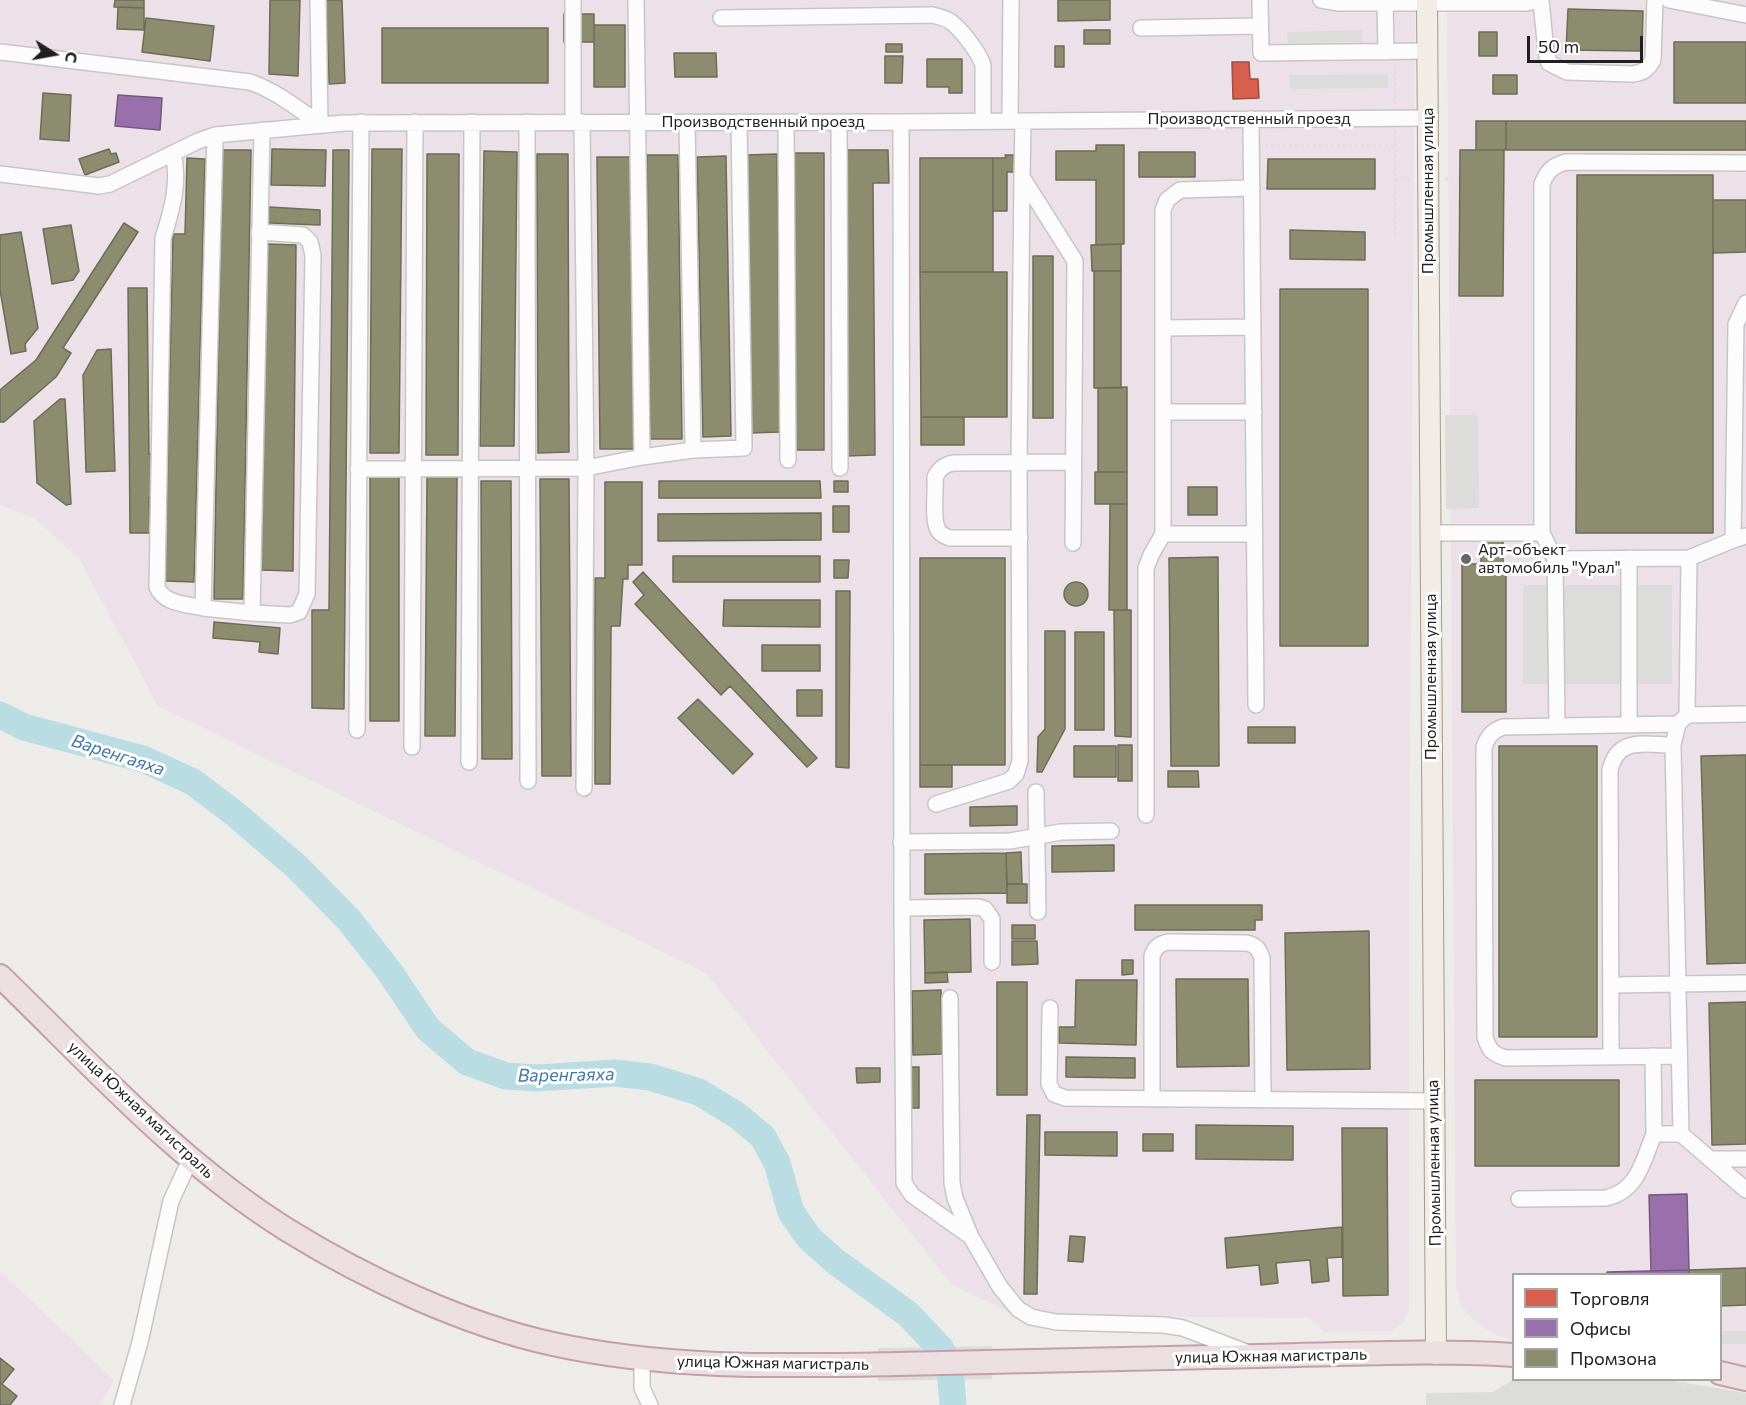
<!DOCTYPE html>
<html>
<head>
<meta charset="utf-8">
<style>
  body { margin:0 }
  #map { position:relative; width:1746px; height:1405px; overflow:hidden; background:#eeece9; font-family:Commissioner,sans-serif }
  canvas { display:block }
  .legend { position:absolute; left:1512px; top:1273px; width:210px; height:108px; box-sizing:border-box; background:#fff; border:2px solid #a6a6a6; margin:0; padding:8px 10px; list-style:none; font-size:18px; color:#202020 }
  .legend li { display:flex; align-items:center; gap:12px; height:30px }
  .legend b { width:30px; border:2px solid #a6a6a6 }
  .north { position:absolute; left:24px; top:24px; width:60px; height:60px; -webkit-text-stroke:4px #fff; paint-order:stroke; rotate:101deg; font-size:16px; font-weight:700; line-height:24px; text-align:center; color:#202020 }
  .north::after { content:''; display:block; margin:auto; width:21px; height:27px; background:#202020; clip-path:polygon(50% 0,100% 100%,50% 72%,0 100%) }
  .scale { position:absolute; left:1527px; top:36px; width:116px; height:27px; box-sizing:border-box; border:3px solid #202020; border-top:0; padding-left:8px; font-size:18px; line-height:21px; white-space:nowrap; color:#202020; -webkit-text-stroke:4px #fff; paint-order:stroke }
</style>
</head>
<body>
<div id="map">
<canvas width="1746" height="1405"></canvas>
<ul class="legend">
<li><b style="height:16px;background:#d6604d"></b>Торговля</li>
<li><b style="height:16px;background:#9970ab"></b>Офисы</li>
<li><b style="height:16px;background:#8c8c6e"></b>Промзона</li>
</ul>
<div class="north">С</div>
<div class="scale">50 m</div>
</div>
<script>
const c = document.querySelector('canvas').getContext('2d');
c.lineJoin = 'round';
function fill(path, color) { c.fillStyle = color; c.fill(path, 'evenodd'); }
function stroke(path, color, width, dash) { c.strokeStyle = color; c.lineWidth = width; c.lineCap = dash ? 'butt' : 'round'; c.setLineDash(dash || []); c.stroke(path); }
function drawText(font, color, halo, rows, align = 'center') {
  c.font = font + ' Commissioner,sans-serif'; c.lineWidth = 6; c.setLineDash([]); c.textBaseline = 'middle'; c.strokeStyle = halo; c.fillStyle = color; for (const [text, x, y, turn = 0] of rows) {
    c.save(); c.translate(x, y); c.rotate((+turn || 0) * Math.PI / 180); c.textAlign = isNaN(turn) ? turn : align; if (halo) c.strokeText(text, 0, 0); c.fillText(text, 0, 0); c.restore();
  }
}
fill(new Path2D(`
  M0,0H1415L1409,909V1309L1404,1323L1392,1331L1324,1332L1310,1318L1018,1316L952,1285L706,973L158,706L80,560L35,518L0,505Z
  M1447,0H1746V1369L1721,1364L1720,1274H1514L1513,1340L1496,1335L1478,1324L1466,1313L1460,1302L1456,1284Z
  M0,1271L114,1380L99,1405H0Z`), '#ece1e8');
fill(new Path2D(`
  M1361,30L1362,42L1288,43L1287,32Z
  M1388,74V88L1290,89L1289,75Z
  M1445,415H1478L1479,508L1446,509Z
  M1523,585H1672V684H1523Z
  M1721,1331H1746V1344H1721Z
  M1514,1379L1668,1380L1746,1393V1405H1426V1393L1493,1392Z`), '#dcdcda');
fill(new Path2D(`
  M992,1346V1379L878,1381V1348Z`), '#dddcdb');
const shops = new Path2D(`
  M1232,62H1249L1250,79H1258L1259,98L1233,99Z`);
fill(shops, '#d6604d');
stroke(shops, '#9f4d40', 1.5);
const offices = new Path2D(`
  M118,95L162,98L160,130L115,126Z
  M1687,1194L1689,1270L1651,1271L1649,1195Z
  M1689,1270V1274H1607V1272Z`);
fill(offices, '#9970ab');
stroke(offices, '#755881', 1.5);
const industry = new Path2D(`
  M115,0H144V8L114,7Z
  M270,0H300L298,76L269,74Z
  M326,0H342L345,83L329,84Z
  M1058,0H1110V20L1058,21Z
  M118,7L144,8V30L117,29Z
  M1568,9L1643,11L1642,51L1566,50Z
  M564,14H594V42H564Z
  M146,18L214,26L210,61L142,52Z
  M594,25H625V87H594Z
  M382,28H548V83H382Z
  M1084,30H1110V44H1084Z
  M1479,32H1497V56H1479Z
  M1674,42H1746V103H1674Z
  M886,44H902V52H886Z
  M1055,46H1064V67H1055Z
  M674,53H716L717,77H675Z
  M885,56H903L902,83H885Z
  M927,59H962V93H949V87H927Z
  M1493,75H1517V94H1493Z
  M43,93L71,95L69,141L40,139Z
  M1476,121H1506V150H1476Z
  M1506,121H1746V150H1506Z
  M1096,145H1124V244L1096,245V180H1056V151H1096Z
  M109,149L111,154L116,153L119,162L85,175L79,159Z
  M272,149L326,150L325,186L271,185Z
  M372,149H402L399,453H370Z
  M222,150H251L243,599H214Z
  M333,150H349L344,709L312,708V610H329Z
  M844,150H888L889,183H873L875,455L846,456Z
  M1460,150H1504L1503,296H1459Z
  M484,151L517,152L514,446H480Z
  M1139,152H1195V177H1139Z
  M794,153H824V450H794Z
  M427,154H459L458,455H426Z
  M537,154H568L569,452L538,453Z
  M777,154L780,432L750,433L747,155Z
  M647,155H678L682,439H650Z
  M1005,155H1014V172H1007V211H993V158H1006Z
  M726,156L731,436L703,437L697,157Z
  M597,157H631L634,449H600Z
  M187,158L205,159L194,582L165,581L173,234H185Z
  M920,158H993V272H920Z
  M1268,159H1375V189H1267Z
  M1577,175H1713V533H1576Z
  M1713,200H1746V252L1713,253Z
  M269,207L320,210V225L268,223Z
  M124,223L138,232L63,348L71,353L56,377L4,422H0V390L36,360Z
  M71,225L79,271L73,280L52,284L43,229Z
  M1290,230L1365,232V260L1290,259Z
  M21,232L38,328L25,344L26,351L11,354L0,290V235Z
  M267,244L296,245L293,571L261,570Z
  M1121,244V271H1092L1091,245Z
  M1033,256H1053V418H1033Z
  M1094,271H1121V388H1094Z
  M920,272H1007V417H921Z
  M128,288H147L149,454H152L153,498H149L150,533H130Z
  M1280,289H1368V646H1280Z
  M111,349L115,471L86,472L83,375L97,350Z
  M1127,387V472H1098V388Z
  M60,399H65L71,504L66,505L37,483L34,421Z
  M921,417H964V445H921Z
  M1095,472H1127V504H1095Z
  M370,477H399V721H370Z
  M427,477H457L455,736H425Z
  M540,479H569L571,776H542Z
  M481,481H511L512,759H482Z
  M659,481H820L821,498H659Z
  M834,481H848V492H834Z
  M605,482H642V565H628V579H623L620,626H611L610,784H595V578H605Z
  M1188,487H1217V515H1188Z
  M1110,504H1127V610H1109Z
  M833,506H849V532H833Z
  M821,513V540L658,541V514Z
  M1481,540H1503V564H1481Z
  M673,556H820V582H673Z
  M1218,557L1219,766H1171L1169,558Z
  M920,558H1005V765H920Z
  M834,560H849L848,578H834Z
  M1462,564H1506V712H1462Z
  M643,572L817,758L807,767L730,686L721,695L635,604L644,595L633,582Z
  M1064 594a12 12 0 1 1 24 0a12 12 0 1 1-24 0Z
  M836,591H850L849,768L836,767Z
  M724,600H820V627L723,626Z
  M1114,610H1131V737L1115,736Z
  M214,622L280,628L278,654L259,652L260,642L213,638Z
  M1045,631H1065V729L1042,772H1037L1038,737L1045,729Z
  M1075,632H1104V730H1075Z
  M762,645H820V671H762Z
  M797,690H822V716H797Z
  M698,699L753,754L733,774L678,718Z
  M1248,727H1295V743H1248Z
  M1118,745H1132V781H1118Z
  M1074,746H1116V777H1074Z
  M1499,746H1597V1037H1499Z
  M1746,755V963L1707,964L1701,756Z
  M920,765H952V787H920Z
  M1168,771H1198L1199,787H1168Z
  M1017,806V825L970,826V807Z
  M1114,845V871L1052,872V846Z
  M1021,852L1022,884H1007L1006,853Z
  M1006,853L1007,893L925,894V854Z
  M1007,884H1027V903H1007Z
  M1135,905H1262V920H1255V930H1135Z
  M970,919L971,972L925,973L924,920Z
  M1012,925H1035V939H1012Z
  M1369,931L1370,1069L1287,1070L1285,933Z
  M1012,941H1037L1038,964L1012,965Z
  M1122,960H1133V974L1122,975Z
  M947,972L948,982L925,983V973Z
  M1176,979H1248L1249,1066L1177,1067Z
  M1076,980H1137L1136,1045L1059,1043V1027H1075Z
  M997,982H1027V1095H997Z
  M941,990L942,1054L913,1055L912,991Z
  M1746,1002V1144L1712,1145L1709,1003Z
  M1066,1057L1135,1058V1078L1066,1077Z
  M910,1067H919V1108H911Z
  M856,1068H880V1082L857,1083Z
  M1475,1080H1619V1166H1475Z
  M1027,1115H1040L1037,1294H1024Z
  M1196,1125L1293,1126V1160L1196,1159Z
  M1342,1128H1387L1388,1295L1343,1296Z
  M1045,1132H1117V1156L1045,1155Z
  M1143,1134H1173V1151H1143Z
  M1342,1227V1257L1327,1258L1329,1281L1312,1283L1310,1260L1276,1263L1278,1283L1261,1285L1259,1265L1227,1268L1225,1238Z
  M1070,1236L1085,1237L1083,1262L1068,1261Z
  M1746,1268V1305L1720,1306V1274H1689V1270Z
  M0,1358L14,1369L2,1384L17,1396L10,1405H0Z`);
fill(industry, '#8c8c6e');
stroke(industry, '#6c6c57', 1.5);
stroke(new Path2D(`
  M0,715L24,727L143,759L193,782L234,813L297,867L349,920L389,971L428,1029L467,1062L506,1076L537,1078L615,1073L650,1077L699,1092L738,1116L763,1137L777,1163L791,1212L809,1238L836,1262L908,1314L941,1349L950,1367L953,1405`), '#badde3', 27);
const minor = new Path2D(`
  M318,0L320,124
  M636,0L642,457
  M1260,0L1261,53L1427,51
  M1321,0L1339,3H1526L1539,0
  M1541,0L1546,52L1549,63L1567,72L1632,74C1643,73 1648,69 1653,60L1655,0
  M1669,0L1746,15
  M573,1V122
  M1385,3L1386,52
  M721,18L933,15C939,17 946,18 951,22C962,30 979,53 983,65V121
  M1141,28L1260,26
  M0,52L250,82C276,91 297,108 320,124
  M1251,119L1256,705
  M1010,121L1011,0
  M1023,121L1022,177L1075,261L1073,543
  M527,122L528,781
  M582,122L586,468L584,788
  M687,122L693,450
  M786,122L788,460
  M839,122L840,468
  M901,122L902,908L904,1183L912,1195L971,1237L1000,1287L1018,1309L1031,1317L1056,1322L1164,1325L1183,1328L1246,1352
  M215,135L203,608L252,613L262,130
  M173,153C180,182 172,210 163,238L157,587C164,604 186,604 203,608
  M0,174L99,186L110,184L198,141L215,135L344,123L901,122L1428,118
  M1252,188L1180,190L1167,200L1163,210V534H1253
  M1746,303L1736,324L1733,540L1746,536
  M1164,328L1253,327
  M1164,412H1254
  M358,469L586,468L642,457L693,450L744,448L739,122
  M1430,533H1542
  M1020,538H950C945,536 941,535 938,530C932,520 936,490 935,477C940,468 944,465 953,463L1073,462
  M1733,540L1689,558L1555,559L1542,533V184C1547,171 1552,166 1566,162L1746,163
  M1629,558V725
  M1689,558L1687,715L1678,724L1673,745L1681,1134L1746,1190
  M1555,559L1557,726
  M252,613L290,615L299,612L307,594L313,255L310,242L303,235L259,232
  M1687,715L1746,714
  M1678,724L1503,727C1492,731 1488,736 1484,747L1485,1037C1489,1050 1492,1054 1506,1058L1679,1056
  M357,730L361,122
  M412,747L415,122
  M469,762L472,122
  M1036,792L1038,912
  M936,804L1009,781L1016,774L1020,761L1019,462L1022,177
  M1146,815V568L1151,555L1163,534
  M901,842L1010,841L1061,832L1111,831
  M902,908L978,907L985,909L992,919V962
  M1611,985L1746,983
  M950,998L952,1183L955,1198L971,1237
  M1050,1008L1049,1084L1054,1094L1065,1098L1433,1101
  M1653,1056L1654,1134
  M1611,1057L1610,770C1618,736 1645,745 1673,745
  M1152,1099V956C1155,947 1159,944 1168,942L1247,943C1256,945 1259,949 1262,958L1263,1100
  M1710,1159H1746
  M1519,1199L1606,1198C1638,1191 1643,1161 1654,1134H1681
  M642,1358V1388L650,1405
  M122,1405L140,1342L171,1201L190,1160`);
const major = new Path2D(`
  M1427,0L1436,1354`);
const highway = new Path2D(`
  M0,976C92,1065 179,1163 289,1231C365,1278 465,1325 553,1344C666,1369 781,1366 897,1364C1017,1362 1138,1359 1259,1356C1343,1354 1429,1350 1514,1355
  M1720,1373L1746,1379`);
stroke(minor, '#c7c6c5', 18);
stroke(major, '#a59a85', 22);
stroke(highway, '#c69eab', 26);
stroke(new Path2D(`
  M1395,104V65
  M1265,145L1395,146
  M1395,179H1411
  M1445,179H1457
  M1395,236V131
  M1683,1388L1684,1380`), '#ecdbd9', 3, [3, 3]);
stroke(minor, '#fcfcfc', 15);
stroke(major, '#f1ece6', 20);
stroke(highway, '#ebdfe1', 22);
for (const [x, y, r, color] of [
  [1466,559,6,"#686766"]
]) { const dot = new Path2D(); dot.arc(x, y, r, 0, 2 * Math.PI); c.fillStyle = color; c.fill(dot); stroke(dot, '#fff', 2); }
drawText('16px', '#202020', '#fff', [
  ["Производственный проезд",1249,119],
  ["Производственный проезд",763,122],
  ["Промышленная улица",1428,191,-90],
  ["Промышленная улица",1431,677,-90],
  ["улица Южная магистраль",141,1110,43],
  ["Промышленная улица",1434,1163,-91],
  ["улица Южная магистраль",1271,1356,-1],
  ["улица Южная магистраль",773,1363,1]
]);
drawText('16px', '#202020', '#fff', [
  ["Арт-объект",1478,550],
  ["автомобиль \"Урал\"",1478,568]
], 'left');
drawText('italic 18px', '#4078a6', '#fff', [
  ["Варенгаяха",118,755,18],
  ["Варенгаяха",566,1075,-1]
]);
</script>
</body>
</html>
